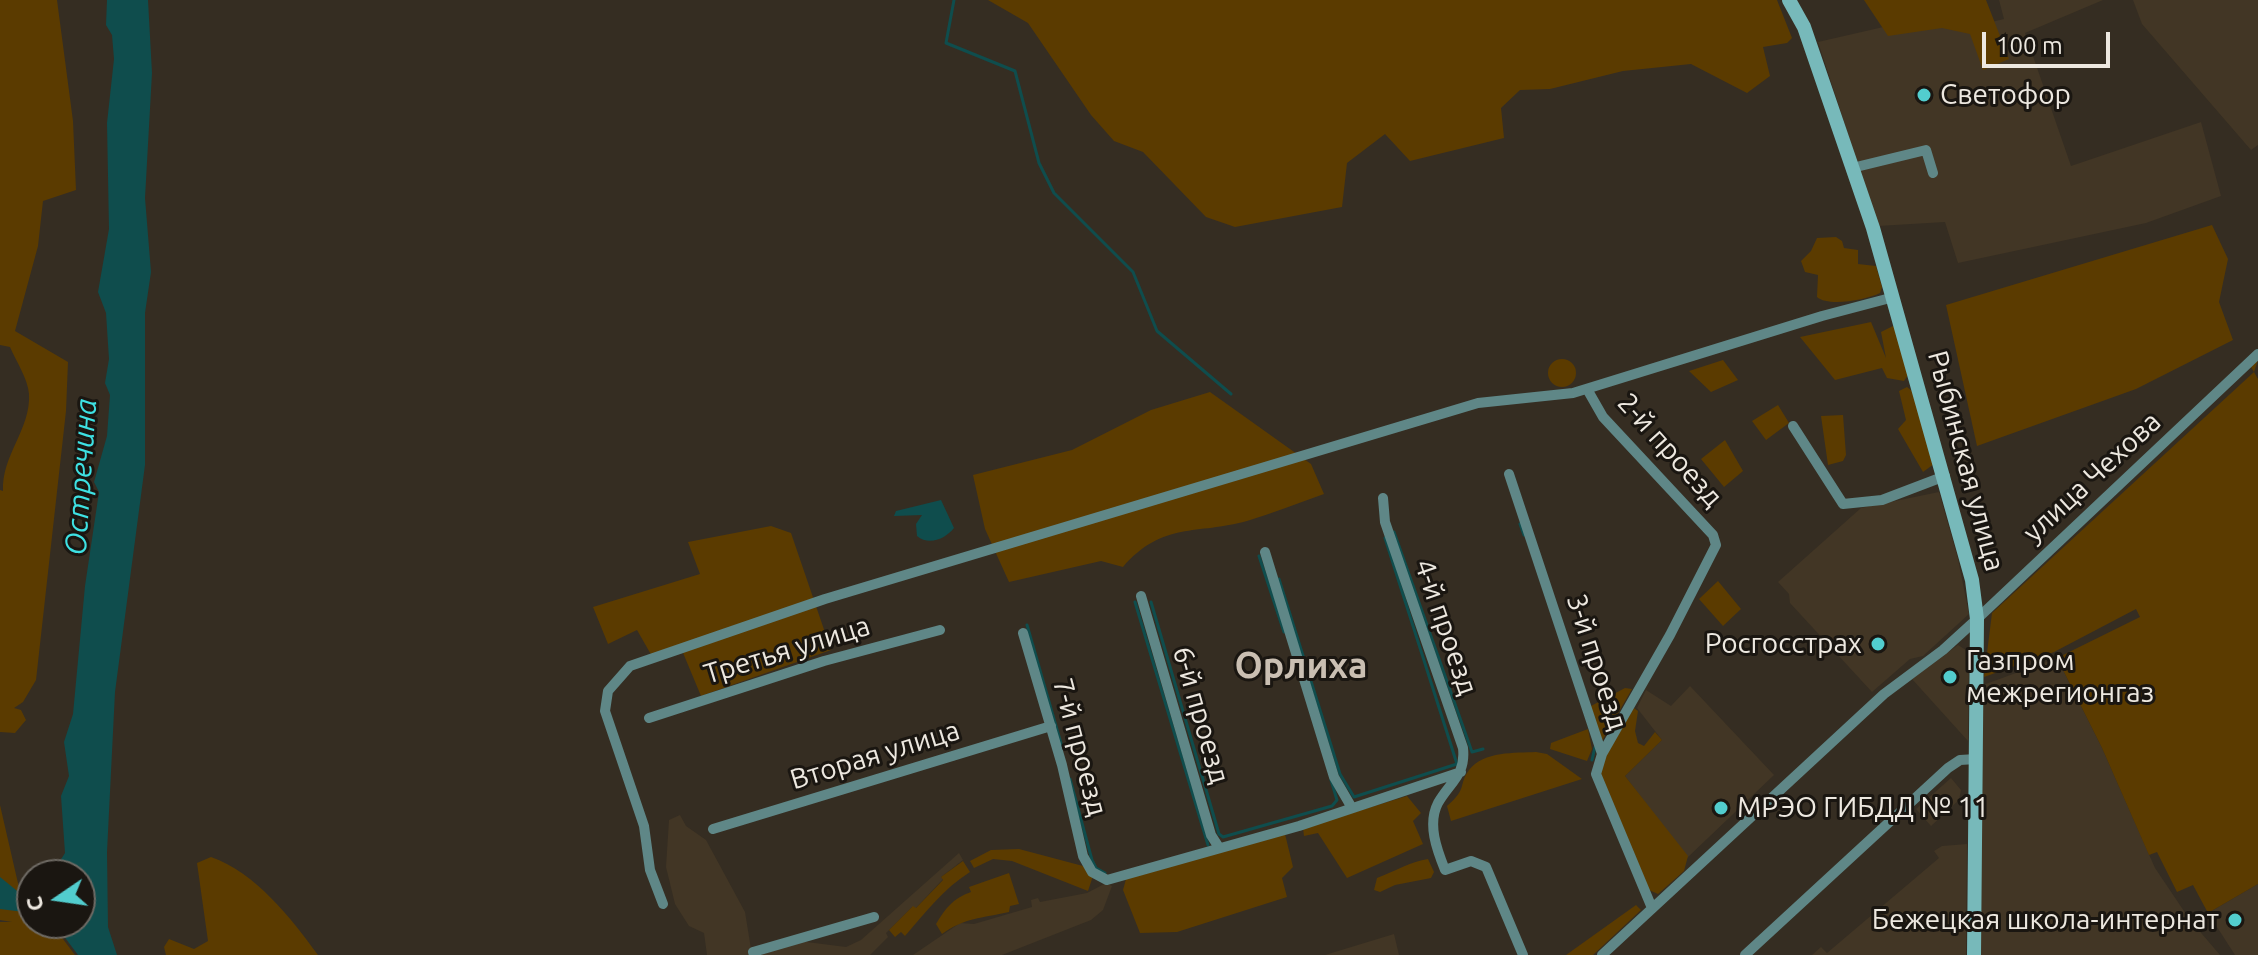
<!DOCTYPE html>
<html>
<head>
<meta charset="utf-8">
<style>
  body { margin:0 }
  #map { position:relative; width:2258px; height:955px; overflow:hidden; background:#352d22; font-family:Ubuntu,sans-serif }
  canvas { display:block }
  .north { position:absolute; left:16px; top:859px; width:80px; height:80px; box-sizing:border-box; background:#1a1611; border:2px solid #6e6a64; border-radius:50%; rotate:257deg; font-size:22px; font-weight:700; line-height:32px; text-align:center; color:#ede8e0 }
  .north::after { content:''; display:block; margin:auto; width:28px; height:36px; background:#52cdce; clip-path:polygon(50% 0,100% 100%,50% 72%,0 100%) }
  .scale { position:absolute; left:1982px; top:32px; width:128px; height:36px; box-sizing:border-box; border:4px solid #ede8e0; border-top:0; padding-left:10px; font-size:24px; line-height:28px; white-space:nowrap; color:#ede8e0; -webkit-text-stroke:6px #1a1611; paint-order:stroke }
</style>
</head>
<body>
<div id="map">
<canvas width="2258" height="955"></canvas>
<div class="north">С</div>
<div class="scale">100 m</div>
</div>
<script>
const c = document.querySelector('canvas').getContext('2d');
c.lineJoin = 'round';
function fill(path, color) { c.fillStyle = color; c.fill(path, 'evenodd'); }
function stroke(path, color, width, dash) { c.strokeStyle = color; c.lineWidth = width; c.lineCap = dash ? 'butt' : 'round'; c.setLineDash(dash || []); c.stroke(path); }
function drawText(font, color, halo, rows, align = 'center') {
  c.font = font + ' Ubuntu,sans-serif'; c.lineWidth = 6; c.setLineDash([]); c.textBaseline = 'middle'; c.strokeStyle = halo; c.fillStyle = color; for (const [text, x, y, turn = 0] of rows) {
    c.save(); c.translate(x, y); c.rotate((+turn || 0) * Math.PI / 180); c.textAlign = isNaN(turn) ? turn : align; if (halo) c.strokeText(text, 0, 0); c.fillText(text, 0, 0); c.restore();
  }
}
fill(new Path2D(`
  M1999,0H2103L2025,33L2071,166L2201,122L2221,196L2146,223L1958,263L1945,222L1878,226L1818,42L1953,11L1958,30L2004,19Z
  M2133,0H2258V145L2251,150L2142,24Z
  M1939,492L1958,559L1969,614L1923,656L1910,659L1872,692L1790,603L1789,594L1778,582L1861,508Z
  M1958,645L1969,652L1968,741L1912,679Z
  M2057,658L2102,748L2155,868L2190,920L2220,955H1979L1983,685Z
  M1690,686L1774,775L1687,858L1625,776L1662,740L1637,708L1646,690L1671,706Z
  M1951,778L1961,790L1959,800L1931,826L1916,809Z
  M680,815L686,826L706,840L745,912L752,955H707L704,933L689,926L675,904L666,867L669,820Z
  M1967,844L1966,955H1812L1821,947L1827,953L1939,858L1934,851L1942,846Z
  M959,853L963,860L941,877L943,879L915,909L912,907L886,933L888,937L870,955H759L799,941L846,947L861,940Z
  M1106,883L1112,886L1103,910L1091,920L1002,955H913L960,923L974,924L1032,907L1031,900L1038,898L1040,902L1087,893Z
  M2258,884V955H2235L2208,913Z
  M1394,934L1399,955H1325Z`), '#423625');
fill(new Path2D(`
  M0,0H57L73,121L76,190L43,201L38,246L15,331L68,362L66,411L36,680L23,702L14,708L21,710L26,720L15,733L0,732V490L3,491C1,456 31,429 29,394C28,379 16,361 10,347L0,345Z
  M988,0H1777L1792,38L1787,43L1763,47L1770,76L1747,93L1691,64L1623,71L1550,89L1520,90L1501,108L1504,138L1410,161L1385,134L1347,163L1342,207L1235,227L1206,217L1143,152L1114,141L1091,115L1028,23Z
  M1864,0H1986L2009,59L1983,70L1970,34L1942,28L1888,36Z
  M2212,225L2228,259L2219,302L2233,340L2136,389L1977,446L1946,305Z
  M1836,237L1842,241L1844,248L1858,250V264L1876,266L1882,287L1880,293C1866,300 1828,307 1817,297L1818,275L1805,272L1801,261L1811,251L1817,238Z
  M1871,322L1886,358L1881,332L1895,325L1908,375L1904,381L1887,378L1882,368L1835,380L1800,337Z
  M1548 373a14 14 0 1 1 28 0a14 14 0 1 1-28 0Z
  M1723,360L1738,380L1711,392L1689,371Z
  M2258,360L2254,372L2258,379V884L2208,913L2193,885L2177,892L2157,852L2149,855L2102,748L2057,658L2140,617L2136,609L2054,652L1984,677L1992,613L2254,372L2251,367Z
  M1907,387L1920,397L1934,464L1923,472L1898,429L1906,420L1899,391Z
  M1210,392L1311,464L1324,494C1298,503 1273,513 1247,521C1197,535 1163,521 1123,567L1101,561L1009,582L985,529L973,475L1072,450L1151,410Z
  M1778,405L1789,423L1766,440L1752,421Z
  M1843,415L1846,455L1843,461L1828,465L1821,416Z
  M1725,440L1743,471L1724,487L1701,459Z
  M771,526L791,533L831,650L701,696L681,648L653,658L637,630L608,644L593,607L700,574L688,542Z
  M1718,581L1741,609L1723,626L1699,599Z
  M1625,688L1632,689L1602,741L1589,707Z
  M1634,708L1638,711L1635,731L1638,743L1644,746L1655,732L1662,740L1625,776L1688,856L1684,871L1658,894L1649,890L1601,774V764Z
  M1588,729L1592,749L1587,761L1550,749L1551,743Z
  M1536,752L1547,754L1582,779L1451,821L1447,806C1468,788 1458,785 1469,770C1484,751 1515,753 1536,752Z
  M1407,796L1421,813L1413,821L1423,844L1347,878L1318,833L1304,836L1303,828Z
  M0,805L26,918H32V923H51L75,955H0V922H12L0,920Z
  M1285,834L1293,867L1282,878L1287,897L1177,932L1140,933L1123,890L1126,879Z
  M1019,849L1083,866L1093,876L1088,891L1012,861L993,859L974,868L970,861L991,850Z
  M211,857C256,873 291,918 318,955H166L164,947L169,939L194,949L208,941L197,863Z
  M1428,859L1434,872L1431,878L1395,885L1380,892L1374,890L1377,878C1393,872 1412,861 1428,859Z
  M963,861L970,872C943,889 926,912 905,936L901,932L895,937L889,930L913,906L916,908L943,880L941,877Z
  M1009,873L1019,904L1010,906L1009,912C982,918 964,918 942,934L936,924C945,909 953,898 971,892L969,887Z
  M1636,905L1641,910L1593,955H1566Z`), '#5b3b00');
fill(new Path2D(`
  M107,0H148L152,73L145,198L151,272L145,313V465L115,692L107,852L108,927L117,955H78L54,923H80V875H51L65,853L61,796L69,776L64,742L73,714L85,586L99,492L94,482L107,436L110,395L105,383L109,359L106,313L98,292L109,229L107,123L114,59L112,35L106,25Z
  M941,500L954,528C945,539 929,546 917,536L916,524L922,515L894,516L896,511Z
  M0,877L32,903V913L0,909Z`), '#0f4d4d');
stroke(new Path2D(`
  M954,0L946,43L1015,71L1039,163L1054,193L1133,272L1157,331L1231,394
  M1520,524L1524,535
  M1394,532L1472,752L1483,749
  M1259,556L1284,632
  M1279,579L1340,774L1354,797L1457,764L1385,538
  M1135,602L1208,845
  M1151,602L1219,834L1223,837L1332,806L1337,800L1331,780
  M1027,625L1062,747
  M1592,760L1595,747
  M1070,779L1092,860L1096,868L1105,873`), '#0f4d4d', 3);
stroke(new Path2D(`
  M1852,168L1926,150L1933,173
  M1587,389L1603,417L1713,535L1716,545L1670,635L1602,754
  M1793,426L1843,504L1882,500L1945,476
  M1509,474L1602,754L1596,774L1652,908
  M1383,498L1385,522L1463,748C1466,775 1450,782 1438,803C1427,824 1437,850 1445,870L1471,861L1486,867L1523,955
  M1265,552L1334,777L1352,808
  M1141,596L1211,835L1218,846
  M1023,633L1062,765L1083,856L1092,872L1107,880L1299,826L1461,772
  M649,718L824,661L940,630
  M713,829L1051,726
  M663,904L650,870L644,826L605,711L608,691L630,666L825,599L1478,403L1573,393L1822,316L1894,297
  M754,955L753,952L874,917
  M1602,955L1884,694L1943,650L1977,619L2258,354
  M1745,955L1948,768L1960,760L1976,759`), '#5f8787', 10);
stroke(new Path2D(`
  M1789,0L1804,27L1873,228L1972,580L1977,619L1974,955`), '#77b9ba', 14);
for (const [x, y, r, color] of [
  [1924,95,8,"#52cdce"],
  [1878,644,8,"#52cdce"],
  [1950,677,8,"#52cdce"],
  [1721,808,8,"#52cdce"],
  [2235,920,8,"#52cdce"]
]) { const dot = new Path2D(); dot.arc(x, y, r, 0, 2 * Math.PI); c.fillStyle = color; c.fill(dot); stroke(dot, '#1a1611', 3); }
drawText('28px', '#ede8e0', '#1a1611', [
  ["Светофор",1940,95],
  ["Росгосстрах",1862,644,"right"],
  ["Газпром",1966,661],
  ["межрегионгаз",1966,693],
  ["МРЭО ГИБДД № 11",1737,808],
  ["Бежецкая школа-интернат",2219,920,"right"]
], 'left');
drawText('28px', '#ede8e0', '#1a1611', [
  ["2-й проезд",1670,450,48],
  ["Рыбинская улица",1966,461,75],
  ["улица Чехова",2092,477,-43],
  ["4-й проезд",1446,627,71],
  ["Третья улица",787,650,-17],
  ["3-й проезд",1597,662,72],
  ["6-й проезд",1201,715,74],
  ["7-й проезд",1080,747,75],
  ["Вторая улица",875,755,-17]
]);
drawText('italic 30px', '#3ee1e3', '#1a1611', [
  ["Остречина",81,477,-86]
]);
drawText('bold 36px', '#cabfb2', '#1a1611', [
  ["Орлиха",1301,666]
]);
</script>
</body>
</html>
